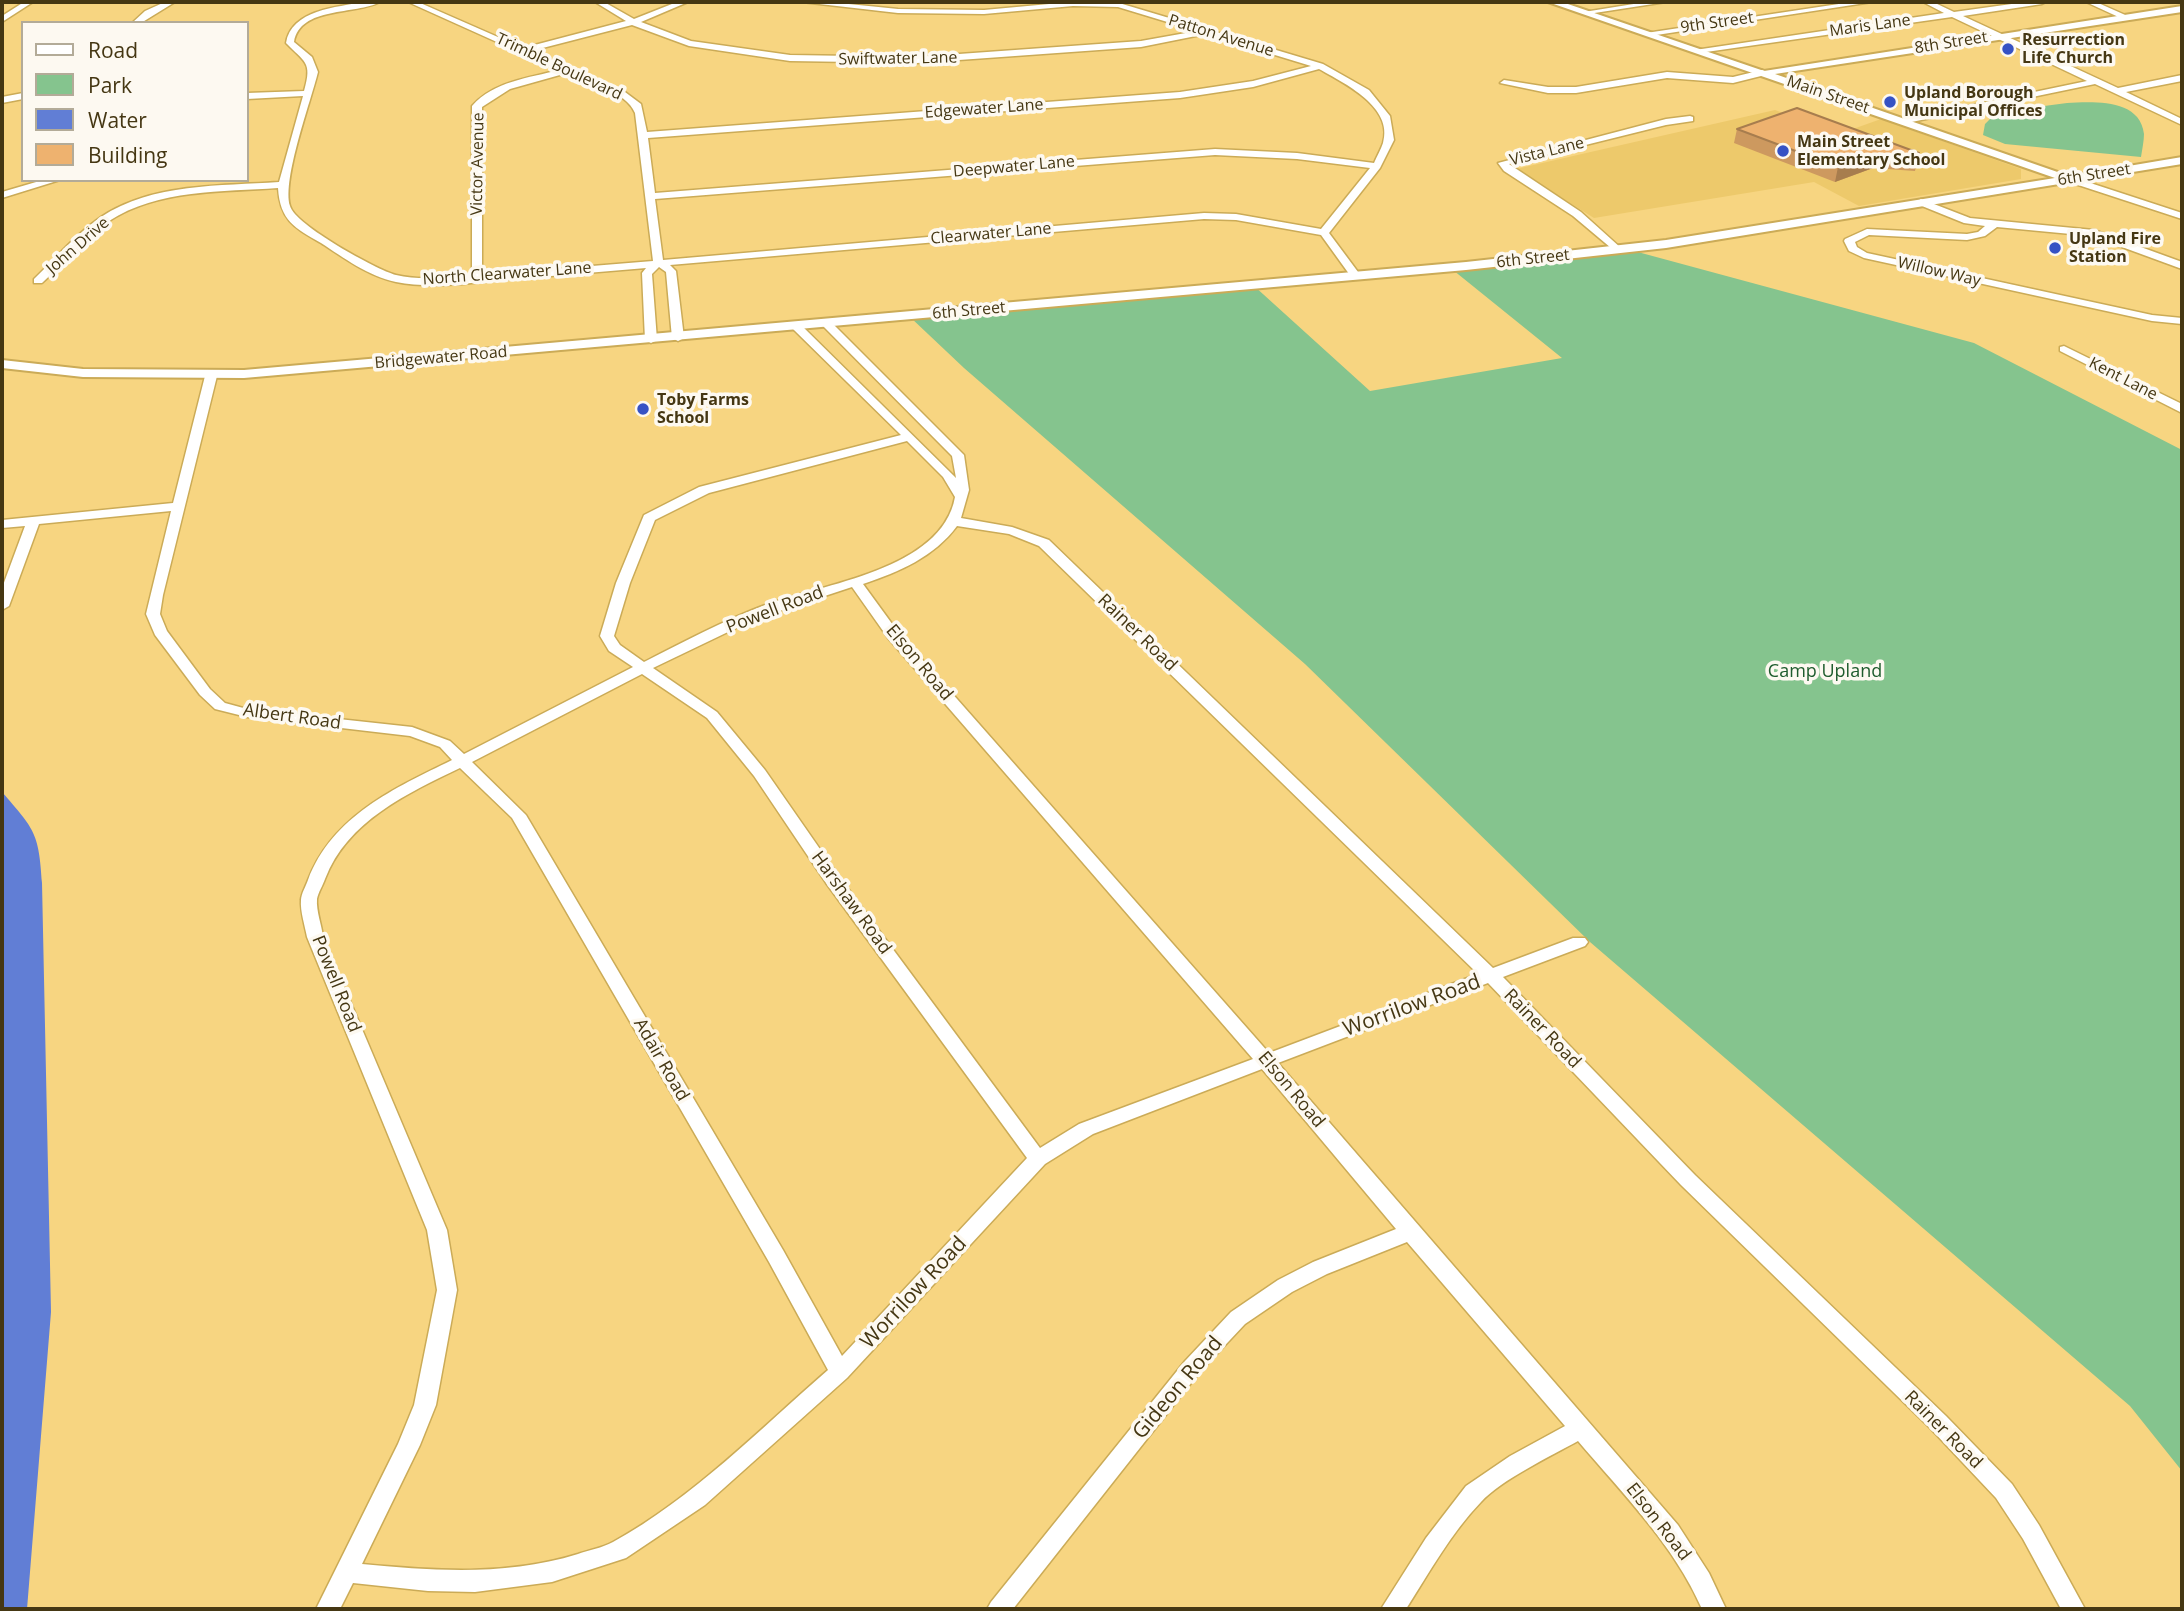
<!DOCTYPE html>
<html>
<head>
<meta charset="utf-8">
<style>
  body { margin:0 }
  #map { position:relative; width:2184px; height:1611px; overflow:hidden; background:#f7d581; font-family:"Open Sans",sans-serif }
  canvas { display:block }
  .frame { position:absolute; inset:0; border:4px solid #453713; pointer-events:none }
  .legend { position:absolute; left:21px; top:21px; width:228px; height:161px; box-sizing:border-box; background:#fdf9f1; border:2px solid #b3ab98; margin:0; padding:9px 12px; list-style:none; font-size:21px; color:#453713 }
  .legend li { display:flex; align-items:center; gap:14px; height:35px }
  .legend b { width:35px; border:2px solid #b3ab98 }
</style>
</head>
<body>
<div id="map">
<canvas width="2184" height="1611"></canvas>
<div class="frame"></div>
<ul class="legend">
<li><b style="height:9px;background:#fff"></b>Road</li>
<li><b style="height:19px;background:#85c48e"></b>Park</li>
<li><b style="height:19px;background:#617ed5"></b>Water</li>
<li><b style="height:19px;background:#eeb26f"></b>Building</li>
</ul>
</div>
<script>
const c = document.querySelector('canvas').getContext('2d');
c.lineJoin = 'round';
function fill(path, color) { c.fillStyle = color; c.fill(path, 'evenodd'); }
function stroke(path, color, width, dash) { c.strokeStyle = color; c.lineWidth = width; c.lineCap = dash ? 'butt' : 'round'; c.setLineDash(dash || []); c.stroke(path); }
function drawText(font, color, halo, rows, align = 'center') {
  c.font = font + ' "Open Sans",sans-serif'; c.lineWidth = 7; c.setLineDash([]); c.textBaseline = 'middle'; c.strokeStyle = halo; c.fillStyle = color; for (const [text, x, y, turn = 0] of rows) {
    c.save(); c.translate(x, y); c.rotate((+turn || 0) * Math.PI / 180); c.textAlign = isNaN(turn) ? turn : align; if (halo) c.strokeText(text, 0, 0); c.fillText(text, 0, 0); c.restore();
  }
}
fill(new Path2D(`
  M1775,110L1839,134L1881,119L2021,169V179L1859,206L1814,182L1594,218L1516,169Z`), '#edc96b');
fill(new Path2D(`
  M2067,103C2092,102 2140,98 2144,134C2144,141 2142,150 2141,157L2005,144L1983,135L1985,124L1990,119L2014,110Z
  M1634,251L1974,343L2182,450V1471L2130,1406L1590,942L1305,664L964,368L910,317L1253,285L1370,391L1562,358L1448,266Z`), '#85c48e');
fill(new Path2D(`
  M2,792C34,829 39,832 42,883L51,1312L27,1609H2Z`), '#617ed5');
const minor = new Path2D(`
  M24,2H33L2,22V16Z
  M165,2H175L141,23H132L145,11Z
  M364,2H380C356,15 300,6 294,42L312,57L318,72C311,101 282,179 290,206C295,225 377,270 396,275C420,281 448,277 472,276V106C494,81 529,78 559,70L408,2H418L523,48L626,21L595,2H604L634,19L677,2H688L641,22L691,41L790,55L917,57L1141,41L1197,31L1118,7L1073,6L984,14L898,13L802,2H829L898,9L984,10L1071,2L1119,3L1323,64L1369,90L1390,116L1394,140L1380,168L1329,233L1361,276L1356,279L1352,278L1321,235L1236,220L1204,219L670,265L676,271L684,338L678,341L672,338L666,272L659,267L652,274L657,340L651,343L645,340L642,273L646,268C599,272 551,276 503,280C469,283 430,289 396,282C368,276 344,258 321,243C295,228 280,221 278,188C223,192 158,189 109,221C84,237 64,263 42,283H34V279C56,258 76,234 101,217C152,183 221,186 279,182L303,96L247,99V93L304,91C313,61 304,62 286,43C291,10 337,7 364,2ZM632,25L689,46L790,61L917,63L1141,47L1206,34L1311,66L1253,81L1180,92L647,132L641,104L625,92L531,51ZM1319,69C1344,83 1394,107 1383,143C1381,149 1377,156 1374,163L1297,153L1215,149L655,193L648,138L1180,98L1253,87ZM567,73C588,82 626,91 635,113L653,261L482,275V107L510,89ZM1215,155L1297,159L1370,168L1321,229L1236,214L1204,213L663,260L655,199Z
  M1646,2H1666L1588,14L1584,12Z
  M1852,2H1872L1650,36L1646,33Z
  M1923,2H1933L1954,12L2026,2H2046L2042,4L1963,16L2118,88L2182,75V81L2126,92L2182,119V125L2095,84L1902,124V120L1905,119L2087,81L1952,17L1699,53L1695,50L1944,13Z
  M2086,2H2096L2132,18L2125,20Z
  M1762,70L1765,71V75L1733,83L1667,78L1576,93H1548L1500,83L1504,80L1548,87H1576L1667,72L1733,77Z
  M23,93V99L2,103V97Z
  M1690,116L1693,117V121L1666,125L1509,164L1581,212L1621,248L1622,250L1617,253L1573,216L1504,171L1498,163L1666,119Z
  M2066,177H2072L2182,213V219L2066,181Z
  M43,180H60L2,198V192Z
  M1921,199L1970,218L2094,230L2182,262V269L2092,236L1997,227L1985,236L1967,240L1869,235L1855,242L1857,247L1867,253L2152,315L2182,318V324L2152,321L1864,258L1849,251L1844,241L1845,239L1867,229L1967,234L1978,232L1985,226L1964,223L1917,204L1916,202Z
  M827,321L831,322L964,455L969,490L961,518L1012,527L1049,540L1493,968L1573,938H1585L1588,942L1585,946L1503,977L1695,1175L1946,1416L2012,1484L2039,1525L2085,1609H2061L2023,1539L1996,1498L1930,1428L1681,1185L1488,983L1278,1063L1678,1525L1709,1573L1726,1609H1702C1674,1545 1623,1494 1578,1441C1551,1456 1501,1480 1481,1502C1451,1533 1429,1573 1406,1609H1381L1426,1538L1466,1486L1510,1456L1565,1426L1407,1242L1327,1274L1292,1292L1245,1324L1199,1373L1013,1609H987L991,1602L1185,1361L1231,1312L1278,1280L1313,1262L1396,1229L1262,1069L1093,1134L1045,1164L847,1378L705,1505L626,1558L552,1582L475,1592L428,1591L353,1583L340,1609H316L398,1444L414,1405L437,1290L427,1230L307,937C305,926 300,911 301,900C301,894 306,886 308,880C332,816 395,788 452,760L440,747L410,736L247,717L215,709L200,695L155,635L146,614L171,511L39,524L9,606L2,610V588L25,526L2,528V520L173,503L205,376L211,372L215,374L217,376L163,595L160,614L167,631L210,689L225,703L247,709L412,727L450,741L464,754L633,667L609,651L600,636L616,583L644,515L699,487L901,435L793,329V325H801L956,478L952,456L823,326V322ZM907,441L943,477L955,497C942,570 822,584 765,605C723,621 683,642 644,662L620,645L614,636L630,583L655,520L709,493ZM957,526L1009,534L1039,546L1478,974L1269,1053L898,632L863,584C899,572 934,557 957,526ZM852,587L888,638L1253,1059L1079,1124L1040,1148L838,875L765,770L717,712L653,668L755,619ZM642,674L707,718L754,776L826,883L1027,1158L842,1356L783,1250L526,815L472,762ZM460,768L512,818L769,1262L828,1370C760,1429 693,1498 613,1542C602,1548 589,1550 578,1554C507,1576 435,1571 362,1564L420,1445L436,1405L457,1290L447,1230L323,937C322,926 316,911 317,899C318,893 323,885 325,879C347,821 408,793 460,768Z
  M2064,346L2182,404V413L2060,351V347Z`);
const tertiary = new Path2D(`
  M1548,2H1562L1764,71L2182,6V12L1775,74L2069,176L2182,157V164L1666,248L1466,270L244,378L83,377L2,368V360L83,369L244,370L1466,262L1666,240L2055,178Z`);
stroke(minor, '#cbab57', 3);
stroke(tertiary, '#cbab57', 4);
fill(minor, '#fff');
fill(tertiary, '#fff');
fill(new Path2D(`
  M1737,129L1919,153L1915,171L1873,168L1835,182L1734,143Z`), '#cd995f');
fill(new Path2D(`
  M1876,154L1873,168L1835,182L1838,167Z`), '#a77d4e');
const building = new Path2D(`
  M1797,108L1919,153V156L1876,154L1838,167L1737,129Z`);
fill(building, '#eeb26f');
stroke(building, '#a77d4e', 2);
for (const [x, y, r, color] of [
  [2008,49,7,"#3652c4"],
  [1890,102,7,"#3652c4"],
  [1783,151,7,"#3652c4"],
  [2055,248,7,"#3652c4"],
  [643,409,7,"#3652c4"]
]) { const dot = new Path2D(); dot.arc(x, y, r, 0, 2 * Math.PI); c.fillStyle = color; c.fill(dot); stroke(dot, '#fdf9f1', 2.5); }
drawText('16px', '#453713', '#fdf9f1', [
  ["9th Street",1717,23,-8],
  ["Maris Lane",1870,26,-8],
  ["Patton Avenue",1221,36,17],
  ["8th Street",1951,43,-9],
  ["Swiftwater Lane",898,59,-1],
  ["Trimble Boulevard",559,67,25],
  ["Main Street",1828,95,19],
  ["Edgewater Lane",984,109,-4],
  ["Vista Lane",1547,152,-14],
  ["Victor Avenue",478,164,-89],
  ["Deepwater Lane",1014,167,-5],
  ["6th Street",2094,175,-9],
  ["Clearwater Lane",991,234,-5],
  ["John Drive",78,246,-41],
  ["6th Street",1533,259,-6],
  ["Willow Way",1939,272,13],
  ["North Clearwater Lane",507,274,-4],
  ["6th Street",969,311,-5],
  ["Bridgewater Road",441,358,-5],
  ["Kent Lane",2123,379,27]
]);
drawText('bold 16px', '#453713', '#fdf9f1', [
  ["Resurrection",2022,40],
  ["Life Church",2022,58],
  ["Upland Borough",1904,93],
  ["Municipal Offices",1904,111],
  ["Main Street",1797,142],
  ["Elementary School",1797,160],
  ["Upland Fire",2069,239],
  ["Station",2069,257],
  ["Toby Farms",657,400],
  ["School",657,418]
], 'left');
drawText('18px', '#453713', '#fdf9f1', [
  ["Powell Road",775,610,-21],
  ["Rainer Road",1137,633,44],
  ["Elson Road",919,663,50],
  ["Albert Road",292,717,8],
  ["Harshaw Road",851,903,54],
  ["Powell Road",336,984,68],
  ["Rainer Road",1542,1029,46],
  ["Adair Road",661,1060,60],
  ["Elson Road",1291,1090,50],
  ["Rainer Road",1943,1430,45],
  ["Elson Road",1658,1522,52]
]);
drawText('18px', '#1e5c2d', '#fdf9f1', [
  ["Camp Upland",1825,672]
]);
drawText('21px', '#453713', '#fdf9f1', [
  ["Worrilow Road",1412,1006,-20],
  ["Worrilow Road",914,1293,-47],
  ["Gideon Road",1178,1388,-50]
]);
</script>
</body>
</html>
